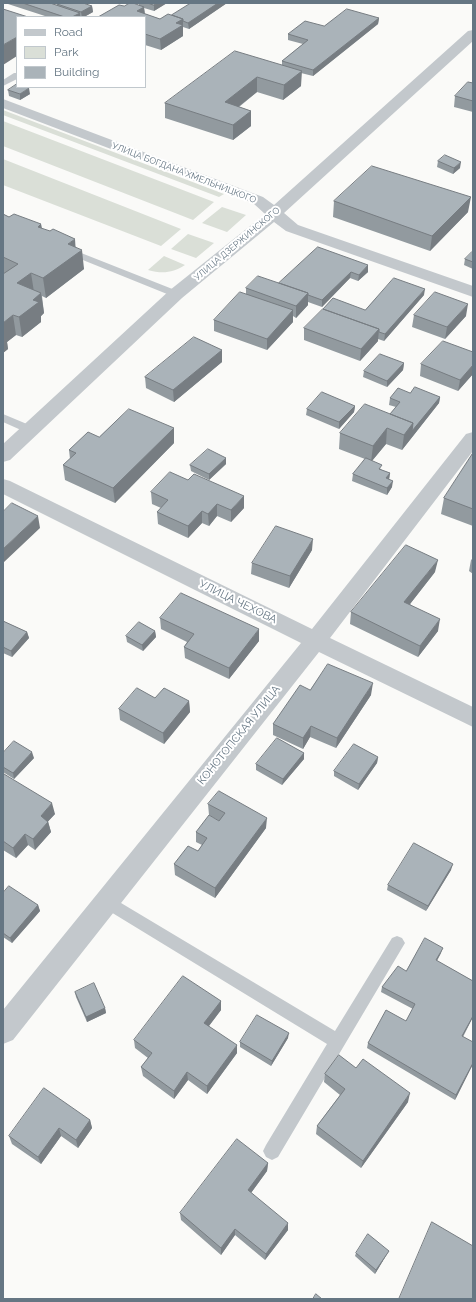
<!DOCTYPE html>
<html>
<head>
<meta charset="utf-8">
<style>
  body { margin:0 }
  #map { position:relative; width:476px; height:1302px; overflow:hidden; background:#fafaf8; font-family:Raleway,sans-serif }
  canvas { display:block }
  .frame { position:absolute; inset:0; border:4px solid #657683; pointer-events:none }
  .legend { position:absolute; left:16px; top:16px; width:130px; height:72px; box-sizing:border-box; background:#fff; border:1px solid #c1c8cd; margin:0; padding:5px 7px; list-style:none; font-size:12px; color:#657683 }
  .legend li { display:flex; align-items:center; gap:8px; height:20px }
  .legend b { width:20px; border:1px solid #c1c8cd }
</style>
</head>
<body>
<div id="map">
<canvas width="476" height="1302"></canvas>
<div class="frame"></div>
<ul class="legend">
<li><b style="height:5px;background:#c3c8cc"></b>Road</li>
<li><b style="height:11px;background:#dadfd7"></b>Park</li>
<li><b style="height:11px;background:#aab3b9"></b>Building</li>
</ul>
</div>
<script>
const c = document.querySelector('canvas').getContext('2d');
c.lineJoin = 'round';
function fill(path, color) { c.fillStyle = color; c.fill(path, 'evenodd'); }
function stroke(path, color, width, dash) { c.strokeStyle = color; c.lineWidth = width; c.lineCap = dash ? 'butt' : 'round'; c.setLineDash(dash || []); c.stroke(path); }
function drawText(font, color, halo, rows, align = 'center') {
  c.font = font + ' Raleway,sans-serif'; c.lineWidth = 4; c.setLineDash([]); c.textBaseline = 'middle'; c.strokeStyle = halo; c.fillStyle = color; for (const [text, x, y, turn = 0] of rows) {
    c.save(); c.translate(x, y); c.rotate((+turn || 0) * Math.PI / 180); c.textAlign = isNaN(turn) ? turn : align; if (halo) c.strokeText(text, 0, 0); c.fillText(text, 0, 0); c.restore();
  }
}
fill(new Path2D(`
  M3,110L224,194L219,197L3,115Z
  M3,121L214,202L193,220L3,146Z
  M3,159L181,229L161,246L3,185Z
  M222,207L246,215L227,232L202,223Z
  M188,234L214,243L196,258L171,249Z
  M164,256L185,265C173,273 162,274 148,270Z`), '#dadfd7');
fill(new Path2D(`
  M14,73H17V79L3,86V80Z
  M66,247L180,292L181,294L176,297L172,296L63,252L61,250L63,248Z
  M3,414L34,427L36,430L34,433L30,434L3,422Z
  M106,894L335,1031L392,938L397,936L402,938L405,943L402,948L278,1157L272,1160L266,1157L263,1151L266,1145L327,1044L101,906L98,901L101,896Z`), '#c3c8cc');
fill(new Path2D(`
  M473,30V41L284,213L298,225L473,286V297L286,231L274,222L182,298L10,460L3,462V444L170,290L265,214L253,203L3,108V99L263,197L274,205L468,31Z
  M473,432V451L330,638L473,707V727L319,652L13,1040L3,1044V1010L301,643L3,494V479L10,481L312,629L466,434Z`), '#c3c8cc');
fill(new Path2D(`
  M8,3H50L57,5V4L92,6L93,12L84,17H48L8,4Z
  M139,3H167L154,11L144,8L145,14L160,19L172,15L191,3H227L189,29L183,27V36L161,50L145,45V17L124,6L139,5Z
  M379,18L378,24L313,76L301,73V86L283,100L257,92L239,107L251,111V126L233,140L165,118V103L282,65V61L303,44L288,40V34L324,26Z
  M473,83V112L454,107L455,96Z
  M8,90L30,94L20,100L9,96Z
  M438,161L460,168L453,174L437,167Z
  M334,201L468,212L430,251L333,217Z
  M3,214L9,217L41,224L42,229L76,247L84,269L46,298L42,296L44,313L41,316V322L22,337L16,335L7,342L8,349L3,353Z
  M318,247L368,272L358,281L350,278L322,307L308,302V305L296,318L293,316V322L267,350L214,331V320L246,294V288L279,283Z
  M473,253V269L464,265L465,259Z
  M424,295L384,341L378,339V341L360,361L304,340V328L365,310Z
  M414,315L466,316L445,339L412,327Z
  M222,350V362L174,402L146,388L145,377Z
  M473,352V374L458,391L420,376L421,364Z
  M404,363L403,370L387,387L363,377L364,371Z
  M410,393L440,397L439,403L402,450L386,444L372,461L382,470L390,473L389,479L392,487L387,495L352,481L353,474L365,459L339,449L340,433L390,414L396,407L389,405L390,398Z
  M355,406L354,412L339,429L306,415L307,409Z
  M174,428V443L115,503L65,480L63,465L70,459L69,450L99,437Z
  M473,453V526L441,514L444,498Z
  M226,458V464L209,480L191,471L190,465Z
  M151,492L244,508L231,522L217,516L209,526L202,523L188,538L158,524L157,512L161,508L152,504Z
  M312,550L289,588L251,574L252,563Z
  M473,558V574L469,571L471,560Z
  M435,572L410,604L438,631L418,657L350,624L351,612Z
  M160,618L259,641L229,679L185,658L184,647L187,642L161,629Z
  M3,621L27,632L29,638L12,657L3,653Z
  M155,631L156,637L143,651L127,642L126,636Z
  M310,690L371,695L336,748L310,737L303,749L273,735V724Z
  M155,698L189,701L190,712L164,744L120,720L119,709Z
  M3,753L34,758L14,779L3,772Z
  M304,753V759L282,785L256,770V764Z
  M378,757L377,763L358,790L334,776V771Z
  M3,775L55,814L48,821L51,832L35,850L28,845L16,858L3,850Z
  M208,804L266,828L215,898L175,875L174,864L198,851L202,845L196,842V832L219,821L209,815Z
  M451,870L426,911L387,890L388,885Z
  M3,893L38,905L40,911L12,943L3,937Z
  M441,953L437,961L473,981V1017L463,1037L473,1042V1064L455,1100L367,1048L368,1043L406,1021L413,1009L381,992L382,987L406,971Z
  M75,992L105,1008L106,1013L87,1022L76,997Z
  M221,1001V1010L209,1026L237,1053L207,1094L188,1080L174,1099L143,1076L141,1067L148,1058L135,1048L134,1040Z
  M288,1038L271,1066L240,1047V1042Z
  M356,1068L408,1102L361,1168L316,1134L317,1126L340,1095L324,1082L325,1074Z
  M90,1120L92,1128L78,1148L61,1136L41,1164L12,1144L9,1136Z
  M268,1163L267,1171L251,1193L288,1230L265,1260L235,1235L221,1255L181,1220L180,1213Z
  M389,1251L387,1254L375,1274L355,1256L356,1253Z`), '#929a9f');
fill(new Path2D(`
  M157,3H167L154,11V5Z
  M218,3H227L189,29L188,23Z
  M92,6L93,12L84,17H82L81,12Z
  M144,7L145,17L137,11Z
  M80,13V17H72Z
  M379,18L378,24L313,76V70Z
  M183,19V36L161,50L160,39L176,23Z
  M17,37V56L3,65V45Z
  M302,71L301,86L283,100L284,85Z
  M257,77V92L225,117V102Z
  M29,88L30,94L20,100V94Z
  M251,111V126L233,140V125Z
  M461,162L460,168L453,174L454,168Z
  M471,197L468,212L430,251L432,236Z
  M41,224L44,244L38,227Z
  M75,239L76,254L82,250L84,269L46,298L43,278L68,244Z
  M368,265V272L358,281L359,275Z
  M351,272L350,278L322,307V300Z
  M31,273L34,292L17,283Z
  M425,289L424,295L384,341L385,334Z
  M41,293L44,313L41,316V322L22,337L19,317L33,300Z
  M308,293V305L296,318V306Z
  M468,304L466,316L445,339L447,327Z
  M293,310V322L267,350V339Z
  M13,315L16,335L7,342L8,349L3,353V323Z
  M379,329L378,341L360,361L361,349Z
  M222,350V362L174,402L173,390Z
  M404,363L403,370L387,387V381Z
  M473,365V374L458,391L460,380Z
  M440,397L439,403L402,450L404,435L413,423Z
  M355,406L354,412L339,429V422Z
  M174,428V443L115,503L113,488Z
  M387,428L386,444L371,462L373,446Z
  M226,458V464L209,480V474Z
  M390,473L389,480L386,478Z
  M393,481L392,487L387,495V488Z
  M244,496V508L231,522V510Z
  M217,504V516L209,526L208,514Z
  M202,511V523L188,538V526Z
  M38,516L40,528L3,563V549Z
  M313,539L312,550L289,588L290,576Z
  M438,560L435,572L403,613L404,602Z
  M440,619L438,631L418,657L420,646Z
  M259,629V641L229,679V668Z
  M155,631L156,637L143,651L142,645Z
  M27,632L29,638L12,657L11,651Z
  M373,683L371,695L336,748L337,738Z
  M189,701L190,712L164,744L163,733Z
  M311,726L310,737L303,749V738Z
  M32,752L34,758L14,779L13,773Z
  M304,753V759L282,785L283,779Z
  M378,757L377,763L358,790L359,784Z
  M52,803L55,814L43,827L41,816Z
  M267,818L266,828L215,898V888Z
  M48,822L51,832L35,850L33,839Z
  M25,834L28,845L16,858L13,848Z
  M453,864L451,870L426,911L428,906Z
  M38,905L40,911L12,943L10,938Z
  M443,948L441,953L434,965L436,960Z
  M221,1001V1010L205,1031L204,1023Z
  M105,1008L106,1013L87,1022L86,1017Z
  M473,1016V1017L460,1041L462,1036Z
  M289,1033L288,1038L271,1066L272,1061Z
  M237,1045V1053L207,1094V1086Z
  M473,1063V1064L455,1100L456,1095Z
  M187,1072L188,1080L174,1099V1091Z
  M410,1093L408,1102L361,1168L363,1161Z
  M90,1120L92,1128L78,1148L76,1140Z
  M59,1128L61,1136L41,1164L38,1157Z
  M268,1163L267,1171L248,1197V1190Z
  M288,1223V1230L265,1260L266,1254Z
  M235,1229V1235L221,1255V1248Z
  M389,1251L387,1254L375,1274L376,1270Z`), '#777d82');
const building = new Path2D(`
  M23,3H50L80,13L72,17H65Z
  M58,3H83L92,6L81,12L57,4Z
  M130,3H133L144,7L137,11L160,19L168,14L183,19L176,23L183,25L160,39L145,34V17H98L119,5L124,6Z
  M148,3H157L154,5Z
  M191,3H218L188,23L183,21V19L172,15Z
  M3,9L28,17H17V37L3,45Z
  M347,9L379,18L313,70L282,61L308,40L288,34L305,21L324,26Z
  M235,51L302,71L284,85L257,77L225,102L251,111L233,125L165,103Z
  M468,82L473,83V101L455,96Z
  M17,84V87H26L29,88L20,94L8,90Z
  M445,155L461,162L454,168L438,161Z
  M372,166L471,197L432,236L334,201Z
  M3,214L9,217L14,214L41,224L38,227L50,231L53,229L75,239L68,244L82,250L43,278L31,273L17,283L41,293L33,300L39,302L19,317L13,315L3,323V274L18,264L3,257Z
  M318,247L368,265L359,275L351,272L322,300L308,295V293L279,283Z
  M472,252L473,253V262L465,259Z
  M258,276L308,293L296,306L246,288Z
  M394,278L425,289L385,334L379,332V329L323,309L333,298L365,310Z
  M240,292L293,310L267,339L214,320Z
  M435,292L468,304L447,327L414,315Z
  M323,309L379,329L361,349L304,328Z
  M194,337L222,350L173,390L145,377Z
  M443,341L473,352V365L460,380L421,364Z
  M380,354L404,363L387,381L364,371Z
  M415,387L440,397L412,431L413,423L390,414L400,402L390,398L398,388L410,393Z
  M322,392L355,406L339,422L307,409Z
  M365,404L413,423L404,435L387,428L373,446L340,433Z
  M129,409L174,428L113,488L63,465L76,453L69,450L88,432L99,437Z
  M208,449L226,458L209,474L190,465Z
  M473,453V509L444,498Z
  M366,458L382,465L379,469L390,473L386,478L393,481L387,488L353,474Z
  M170,472L188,480L194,474L244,496L231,510L217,504L208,514L202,511L188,526L157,512L168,500L151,492Z
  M12,503L38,516L3,549V512Z
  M276,526L313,539L290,576L252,563Z
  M406,545L438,560L404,602L440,619L420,646L351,612Z
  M181,593L259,629L229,668L184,647L194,634L160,618Z
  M3,621L27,632L11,651L3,647Z
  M139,622L155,631L142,645L126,636Z
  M328,664L373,683L337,738L311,726L303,738L273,724L300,685L310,690Z
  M137,688L155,698L164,688L189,701L163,733L119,709Z
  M277,738L304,753L283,779L256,764Z
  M14,741L32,752L13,773L3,767V753Z
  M354,744L378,757L359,784L334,771Z
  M4,774L52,803L41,816L48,822L33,839L25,834L13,848L3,841V775Z
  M219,791L267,818L215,888L174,864L188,846L198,851L207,838L196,832L209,815L219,821L225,813L208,804Z
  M414,843L453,864L428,906L388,885Z
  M9,886L38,905L10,938L3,933V893Z
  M425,938L443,948L436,960L473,981V1016L462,1036L473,1042V1063L456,1095L368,1043L386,1010L406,1021L415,1004L382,987L398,966L406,971Z
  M183,976L221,1001L204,1023L237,1045L207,1086L187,1072L174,1091L141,1067L152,1053L134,1040Z
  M94,983L105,1008L86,1017L75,992Z
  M257,1015L289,1033L272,1061L240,1042Z
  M339,1055L356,1068L363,1059L410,1093L363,1161L317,1126L345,1089L325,1074Z
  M44,1088L90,1120L76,1140L59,1128L38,1157L9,1136Z
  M237,1139L268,1163L248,1190L288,1223L266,1254L235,1229L221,1248L180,1213Z
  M432,1222L473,1246V1299H399Z
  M368,1234L389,1251L376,1270L356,1253Z
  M316,1294L322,1299H313Z`);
fill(building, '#aab3b9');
stroke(building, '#777d82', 1);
drawText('9px', '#657683', '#fff', [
  ["УЛИЦА БОГДАНА ХМЕЛЬНИЦКОГО",184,173,21],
  ["УЛИЦА ДЗЕРЖИНСКОГО",237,244,-40]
]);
drawText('11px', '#657683', '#fff', [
  ["УЛИЦА ЧЕХОВА",238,602,26],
  ["КОНОТОПСКАЯ УЛИЦА",239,735,-51]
]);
</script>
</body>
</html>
